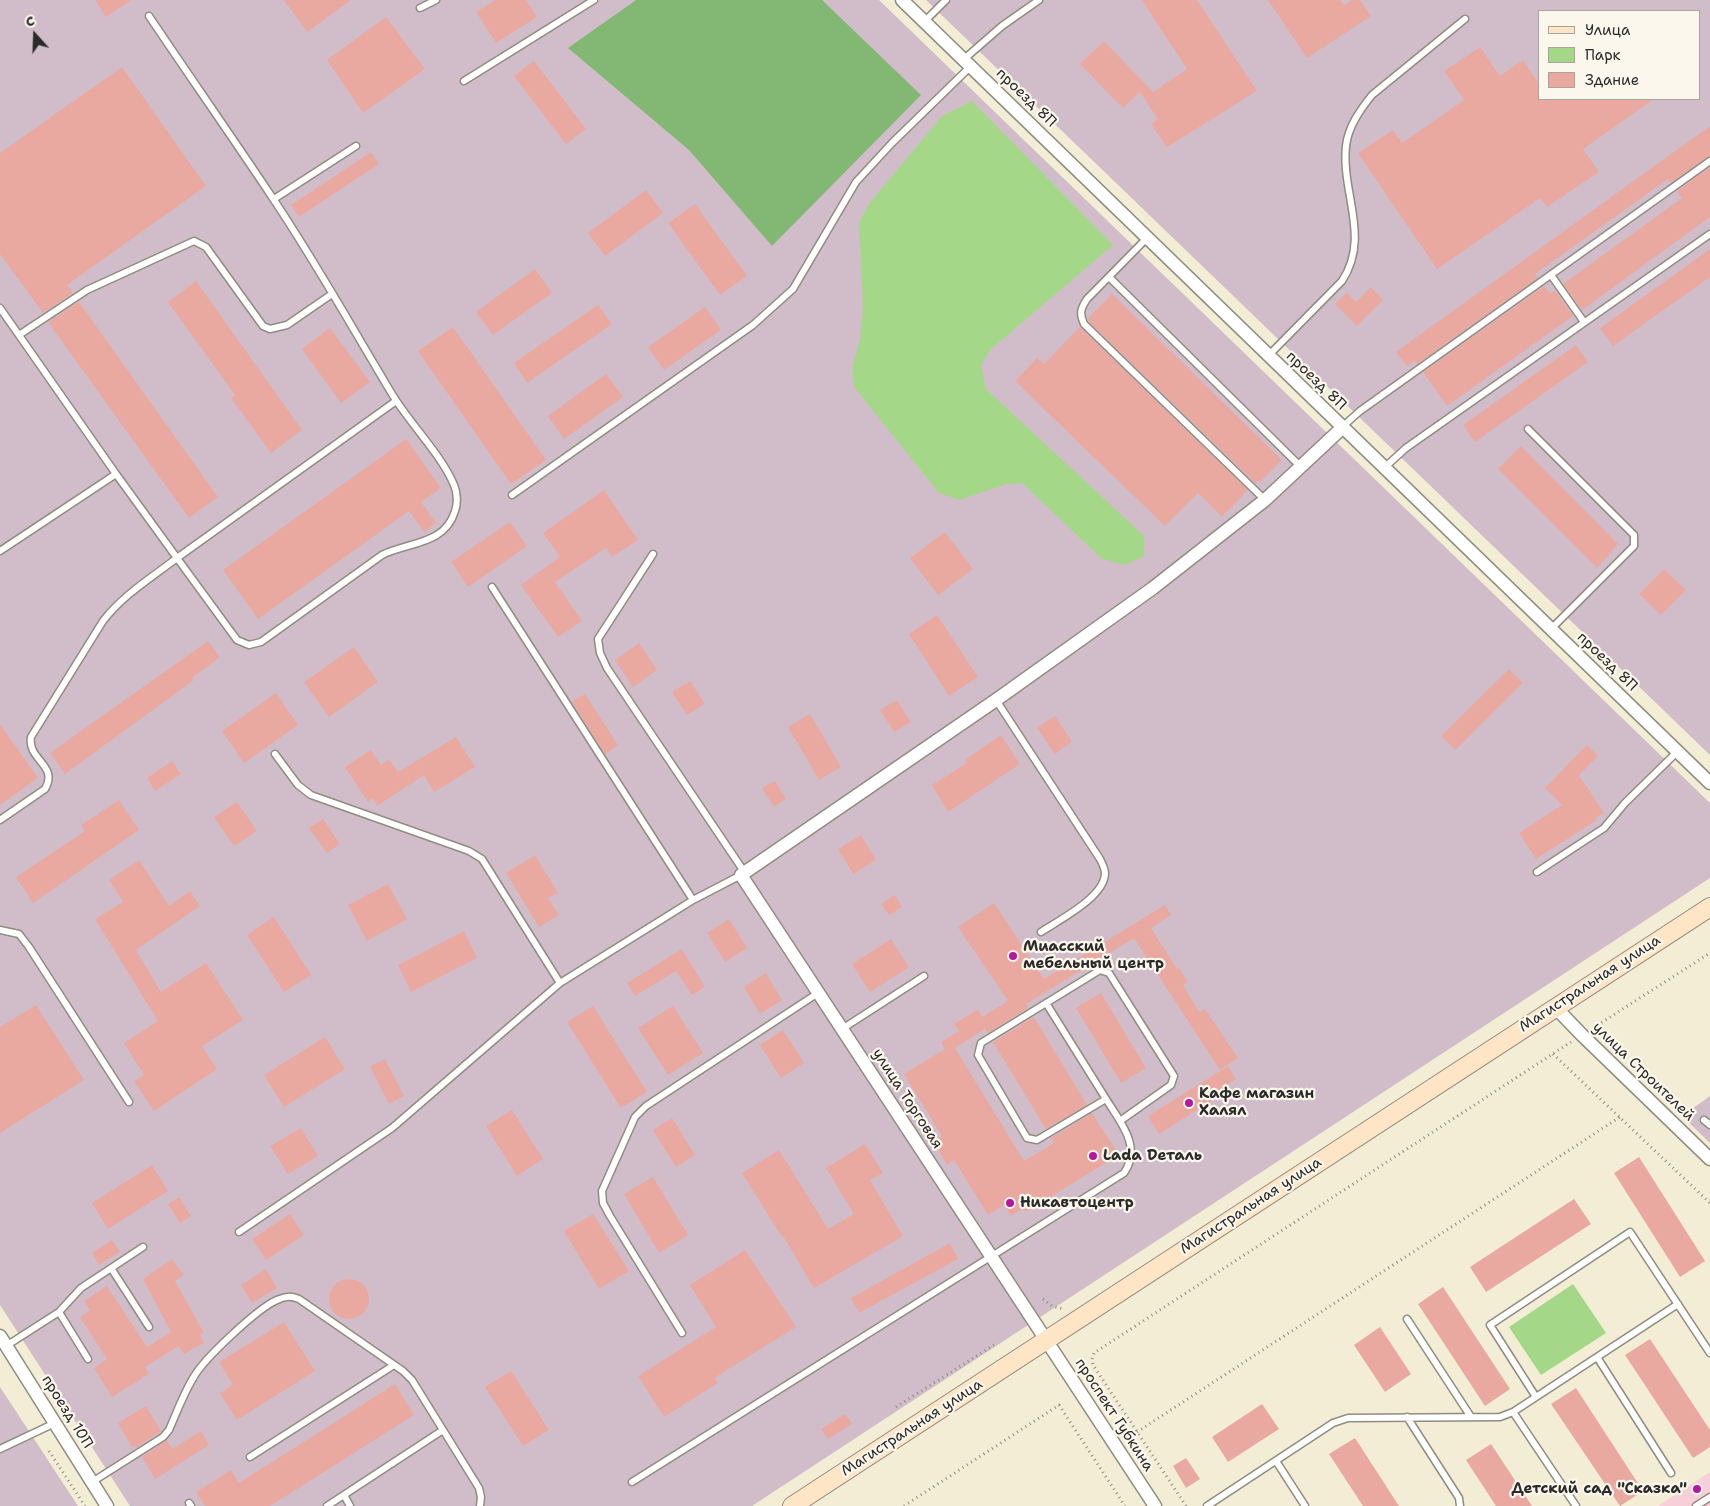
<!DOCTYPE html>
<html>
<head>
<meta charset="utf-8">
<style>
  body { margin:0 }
  #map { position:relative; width:1710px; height:1506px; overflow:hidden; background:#f3edd6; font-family:"Shantell Sans",sans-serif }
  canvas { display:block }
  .legend { position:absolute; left:1538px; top:10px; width:162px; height:90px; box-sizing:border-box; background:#fbf7ec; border:1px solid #a8a59f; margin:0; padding:6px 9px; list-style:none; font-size:15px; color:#2b2b2b }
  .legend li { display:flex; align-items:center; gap:10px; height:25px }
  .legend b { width:25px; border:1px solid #a8a59f }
  .north { position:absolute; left:10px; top:10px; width:50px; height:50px; -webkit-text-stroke:4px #fbf7ec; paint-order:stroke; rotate:340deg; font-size:14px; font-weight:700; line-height:20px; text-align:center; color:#2b2b2b }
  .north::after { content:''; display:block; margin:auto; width:18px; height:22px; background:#2b2b2b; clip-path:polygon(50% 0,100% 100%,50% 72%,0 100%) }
</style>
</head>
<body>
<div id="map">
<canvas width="1710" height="1506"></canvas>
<ul class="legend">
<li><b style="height:6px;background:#fee5c5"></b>Улица</li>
<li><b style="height:14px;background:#a4d888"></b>Парк</li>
<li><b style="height:14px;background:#eaa9a0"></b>Здание</li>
</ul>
<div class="north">С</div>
</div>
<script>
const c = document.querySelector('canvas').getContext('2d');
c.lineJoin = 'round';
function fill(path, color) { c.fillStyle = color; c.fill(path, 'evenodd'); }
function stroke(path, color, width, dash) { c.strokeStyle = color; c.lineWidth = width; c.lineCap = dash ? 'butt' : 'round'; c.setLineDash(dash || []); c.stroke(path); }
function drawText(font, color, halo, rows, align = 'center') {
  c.font = font + ' "Shantell Sans",sans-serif'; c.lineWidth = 4.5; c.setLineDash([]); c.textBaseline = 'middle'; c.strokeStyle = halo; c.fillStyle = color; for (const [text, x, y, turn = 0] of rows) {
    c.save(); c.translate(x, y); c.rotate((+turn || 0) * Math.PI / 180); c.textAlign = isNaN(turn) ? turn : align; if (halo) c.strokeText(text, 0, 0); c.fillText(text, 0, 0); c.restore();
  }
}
fill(new Path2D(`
  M1710,1472V1506H1658Z`), '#f6cfd8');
fill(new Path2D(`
  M0,0H879L1710,803V878L752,1506H130L0,1305Z
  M926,0H1710V755ZM1539,11H1699V99H1539Z
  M1710,1096V1143L1682,1116Z
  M0,1387L78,1506H0Z`), '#d1bdca');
fill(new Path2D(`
  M972,101L1113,245L990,350L981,365L986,389L1144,536V556L1125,565L1102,559L1022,483L1007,484L959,500L939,493L854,387L852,369L860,339L863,308L859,223L869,204L942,116Z
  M1573,1284L1606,1333L1541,1375L1509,1327Z`), '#a4d888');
fill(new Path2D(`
  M636,0H822L921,95L772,246L689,150L568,48Z`), '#83b874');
fill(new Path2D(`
  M95,0H131L106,17Z
  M284,0H351L307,32Z
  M495,0H526L537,17L496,43L476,12Z
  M1142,0H1197L1257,91L1167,147L1151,124L1158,119L1140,92L1123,108L1080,64L1104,41L1153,92L1187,69Z
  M1268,0H1340L1344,5L1352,0H1360L1371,16L1307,58Z
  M386,17L425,69L363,113L327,60Z
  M1480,47L1500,76L1523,60L1539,84V99H1654L1583,149L1599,172L1547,207L1540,198L1437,269L1358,153L1393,130L1402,143L1464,100L1444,71Z
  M534,61L586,129L566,144L514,76Z
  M122,67L206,186L67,285L73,293L43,313L0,254V153Z
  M1710,126V156L1671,183L1668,179L1535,274L1538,278L1417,364L1415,361L1407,366L1396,352Z
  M371,152L379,164L299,217L291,205Z
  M1710,167V217L1582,310L1563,284L1682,198L1677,191Z
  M646,190L663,213L605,256L588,233Z
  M695,204L747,276L720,295L668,223Z
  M1710,249V277L1613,346L1600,328Z
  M535,269L552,293L493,335L476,312Z
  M196,281L302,430L271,453L231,398L235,395L168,302Z
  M1544,286L1550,294L1555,290L1573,316L1447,406L1423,372Z
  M1371,287L1383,300L1357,326L1335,304L1347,293L1356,302Z
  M1112,294L1282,460L1260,482L1258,480L1255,483L1088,321L1090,316Z
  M79,302L218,497L189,518L48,322Z
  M598,305L612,324L527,383L514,363Z
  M705,307L721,330L664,370L648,347Z
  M453,327L546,460L511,484L418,351Z
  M1080,327L1248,490L1222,517L1198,493L1165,526L1015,381L1037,358L1044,364Z
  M330,328L370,382L341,403L302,349Z
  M1576,345L1588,362L1475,442L1463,425Z
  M606,374L623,397L564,439L548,416Z
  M406,439L441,488L421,502L436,523L424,532L409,511L258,619L223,570Z
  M1521,446L1618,544L1597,568L1498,469Z
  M604,490L638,540L612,557L606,548L555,582L582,621L558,637L521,585L560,557L543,533Z
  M510,522L527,546L468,587L451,562Z
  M945,532L973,569L938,595L910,558Z
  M1664,569L1686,590L1661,615L1639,594Z
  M937,615L978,677L949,696L909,634Z
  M208,641L220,657L192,678L194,680L65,774L50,753Z
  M639,643L657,670L633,687L615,660Z
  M354,647L378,682L329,717L304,682Z
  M1509,669L1523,683L1455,750L1441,736Z
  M690,681L705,704L687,715L672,692Z
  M276,693L298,725L244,763L222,731Z
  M585,694L618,745L605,754L572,702Z
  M897,700L911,722L894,732L880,710Z
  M810,714L841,767L819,780L788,727Z
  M1055,716L1072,742L1055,754L1037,728Z
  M0,724L38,778L0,805Z
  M1001,735L1020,764L948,812L932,785L967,763L965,760Z
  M456,737L475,767L434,792L424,775L377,806L373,798L368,802L345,767L371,750L381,765L389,759L398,772Z
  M1587,745L1598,756L1579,775L1604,813L1595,818L1597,820L1536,859L1519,833L1562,805L1545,788Z
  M172,761L181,774L155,791L147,778Z
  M775,781L786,799L774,807L762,788Z
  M119,800L139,830L33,903L16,877L85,831L81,825Z
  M237,802L257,831L234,846L214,817Z
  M323,819L340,844L327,853L309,828Z
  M861,835L876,860L853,874L838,849Z
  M535,855L558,893L548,898L559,915L539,927L506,873Z
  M139,860L169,906L190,891L200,906L136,950L161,992L206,963L243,1020L202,1046L217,1069L154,1111L134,1081L144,1075L124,1043L158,1021L95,919L123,902L109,880Z
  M388,884L407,919L367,941L348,905Z
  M895,895L902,907L889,915L881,904Z
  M994,903L1044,979L1165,905L1171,915L1151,928L1177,969L1179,968L1188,982L1183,985L1199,1012L1205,1009L1238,1058L1220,1070L1134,938L1026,1004L1028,1008L988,1033L985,1029L955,1048L1024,1161L1054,1143L1051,1138L1092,1113L1119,1155L1025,1212L1023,1208L1011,1216L1004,1205L988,1215L954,1160L947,1165L933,1141L942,1136L904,1074L945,1049L941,1042L959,1031L954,1024L978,1009L982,1017L1008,1001L958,927Z
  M274,917L311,975L284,992L247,935Z
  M729,919L747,948L725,962L707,933Z
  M464,931L477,958L411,992L398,965Z
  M891,939L909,967L870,992L852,964Z
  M682,949L705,987L692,995L676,971L635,996L627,983Z
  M766,973L782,1000L760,1014L744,987Z
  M1101,993L1146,1068L1121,1083L1076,1008Z
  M36,1005L84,1080L0,1133V1027Z
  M593,1006L647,1092L621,1108L567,1022Z
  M673,1006L703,1053L668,1075L638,1028Z
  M1034,1017L1087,1105L1046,1129L993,1042Z
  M783,1030L804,1063L781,1078L760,1045Z
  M325,1037L345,1069L284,1107L264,1075Z
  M385,1059L404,1096L389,1104L370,1066Z
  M1228,1066L1236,1079L1227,1085L1230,1089L1159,1134L1148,1116Z
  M512,1110L543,1159L517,1176L486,1126Z
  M672,1118L695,1155L676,1167L653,1130Z
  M301,1128L318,1156L288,1174L270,1146Z
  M865,1144L883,1173L870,1180L903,1236L814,1288L783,1236L782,1237L742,1173L779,1150L828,1229L854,1214L826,1168Z
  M1639,1157L1705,1261L1680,1277L1614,1173Z
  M152,1165L168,1191L108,1229L92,1203Z
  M653,1177L688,1235L659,1253L624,1194Z
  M179,1197L191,1216L180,1223L168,1204Z
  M1574,1199L1591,1224L1486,1292L1470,1267Z
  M290,1214L304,1235L266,1260L252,1239Z
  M593,1214L629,1271L599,1289L564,1231Z
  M112,1240L120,1252L99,1265L92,1253Z
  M950,1243L958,1259L859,1313L851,1298Z
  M745,1250L796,1327L722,1373L715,1378L718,1383L664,1417L638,1376L716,1327L690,1285Z
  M172,1259L184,1275L175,1281L204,1333L200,1335L204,1343L184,1354L179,1346L145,1367L149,1374L112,1397L94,1368L107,1359L80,1317L90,1310L84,1301L107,1286L147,1347L171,1332L143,1279Z
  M266,1269L277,1288L252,1303L241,1285Z
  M329 1299a20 20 0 1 1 40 0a20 20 0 1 1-40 0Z
  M1443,1287L1510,1389L1485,1406L1418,1304Z
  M284,1322L315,1371L237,1420L220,1393L233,1385L219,1362Z
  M1380,1327L1411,1374L1385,1392L1354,1345Z
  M1650,1339L1710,1430V1447L1693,1458L1625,1355Z
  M511,1371L549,1430L523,1446L485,1387Z
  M395,1384L414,1415L270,1506H205L196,1492L231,1470L239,1483Z
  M1576,1388L1643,1491L1620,1506L1551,1404Z
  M1262,1404L1279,1429L1228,1462L1212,1437Z
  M146,1406L161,1431L136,1448L135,1445L132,1447L118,1423Z
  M845,1414L852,1424L828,1439L821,1429Z
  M201,1431L209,1445L155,1479L142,1457L167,1440L172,1449Z
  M1355,1438L1399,1506H1363L1329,1454Z
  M1491,1444L1532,1506H1496L1466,1460Z
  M1186,1458L1200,1479L1186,1488L1173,1466Z`), '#eaa9a0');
const lane = new Path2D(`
  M420,8L436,0
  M149,16C190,77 232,137 272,197C315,261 353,329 392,394C410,424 441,454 454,485C457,492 458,503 455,511C445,545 408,542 382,555L261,642L249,645L237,640L177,558L396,401
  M924,22L946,0
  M963,60L1002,26L1039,0
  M464,81L594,0
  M274,199L356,146
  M1148,237L1087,299C1081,308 1079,313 1084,324L1265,500
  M1551,275L1584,322
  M1109,277L1301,467
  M0,308L116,474L0,551
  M19,335L87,290L194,241L206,247L263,326L270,329L287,325L332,294
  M1267,357L1342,281C1371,237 1341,193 1346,146C1348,127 1360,110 1372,95L1465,19
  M1342,427L1360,411L1710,161
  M1528,429L1634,535V546L1550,630
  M1384,468L1406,448L1710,234
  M512,495L753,325L793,289L856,182L892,143L970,67
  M492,587L693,900
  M996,700L1100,859C1102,863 1105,869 1105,873C1105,897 1059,920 1041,932
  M275,754L298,785L311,795L469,851L482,859L560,983
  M0,820L45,789C59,765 27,760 31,737L103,621C123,595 151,578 177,558L116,474
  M1537,872L1604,828L1625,803L1677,752
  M0,930L19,934L29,947L129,1102
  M1046,1003L1106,1099
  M842,1029L924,976
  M1704,1120L1710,1125
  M239,1232L392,1128L560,983L693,900L745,873L607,668L600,653L598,639L653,554
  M111,1268L149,1327
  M59,1312L88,1359
  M1407,1319L1471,1417
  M682,1333L610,1216L603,1203L602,1191L635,1117L646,1106L818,993
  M6,1346L59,1312L81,1288L143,1247
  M1597,1357L1671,1473
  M1536,1397L1678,1304
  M1513,1412L1576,1506
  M1407,1417L1459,1498L1460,1506
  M0,1449L55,1423
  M250,1457L394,1365
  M1276,1461L1305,1506
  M92,1482L163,1437L169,1430C177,1412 184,1392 195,1375C206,1357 258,1308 277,1300C286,1296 291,1296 299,1299L403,1371L412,1380L479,1488L481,1497L480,1506
  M632,1482L1124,1173C1142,1147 1121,1123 1106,1099L1037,1140L1027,1138L978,1055L981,1043L1100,970L1109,973L1174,1076L1171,1085L1120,1121
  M344,1495L350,1506
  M189,1503L191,1506
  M327,1506L443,1430
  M1207,1506L1333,1423L1348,1418L1500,1417L1513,1412L1536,1397L1490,1325L1630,1232L1710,1353
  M1696,1506L1710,1497`);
const street = new Path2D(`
  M902,0L1710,783
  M1555,1007L1582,1035L1710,1159
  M0,1336L107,1506
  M1155,1506L741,875L996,700L1153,588L1265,500L1342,428`);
const secondary = new Path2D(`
  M792,1506L1710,907`);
stroke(lane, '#8f8c80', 9);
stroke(street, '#8f8c80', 15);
stroke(secondary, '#8f8c80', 20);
stroke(new Path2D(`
  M1593,1028L1710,953
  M1553,1054L1710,1203
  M1043,1299L1052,1306L1063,1309
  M896,1407L997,1343
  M1137,1432L1620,1117
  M49,1451L85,1506
  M904,1506L1059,1405L1125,1506
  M1186,1506L1093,1365L1092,1359L1094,1353L1571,1042`), '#8f8c80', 3, [1, 4]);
stroke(lane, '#fff', 6);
stroke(street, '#fff', 12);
stroke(secondary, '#fee5c5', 18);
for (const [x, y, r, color] of [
  [1013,956,5,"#b5179e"],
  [1189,1103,5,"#b5179e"],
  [1093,1156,5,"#b5179e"],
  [1010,1203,5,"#b5179e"],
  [1697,1489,5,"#b5179e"]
]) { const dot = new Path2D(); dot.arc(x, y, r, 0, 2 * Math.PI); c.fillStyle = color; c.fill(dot); stroke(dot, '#fbf7ec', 2); }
drawText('15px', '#2b2b2b', '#fbf7ec', [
  ["проезд 8П",1026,98,44],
  ["проезд 8П",1316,381,44],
  ["проезд 8П",1607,662,44],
  ["Магистральная улица",1590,984,-33],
  ["улица Строителей",1643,1072,44],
  ["улица Торговая",907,1099,57],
  ["Магистральная улица",1251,1206,-33],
  ["проезд 10П",67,1412,58],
  ["проспект Губкина",1114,1415,57],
  ["Магистральная улица",912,1428,-33]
]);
drawText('bold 15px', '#2b2b2b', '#fbf7ec', [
  ["Миасский",1023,947],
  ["мебельный центр",1023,964],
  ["Кафе магазин",1199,1094],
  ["Халял",1199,1111],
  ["Lada Dеталь",1103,1156],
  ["Никавтоцентр",1020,1203],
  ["Детский сад \"Сказка\"",1687,1489,"right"]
], 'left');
</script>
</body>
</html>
